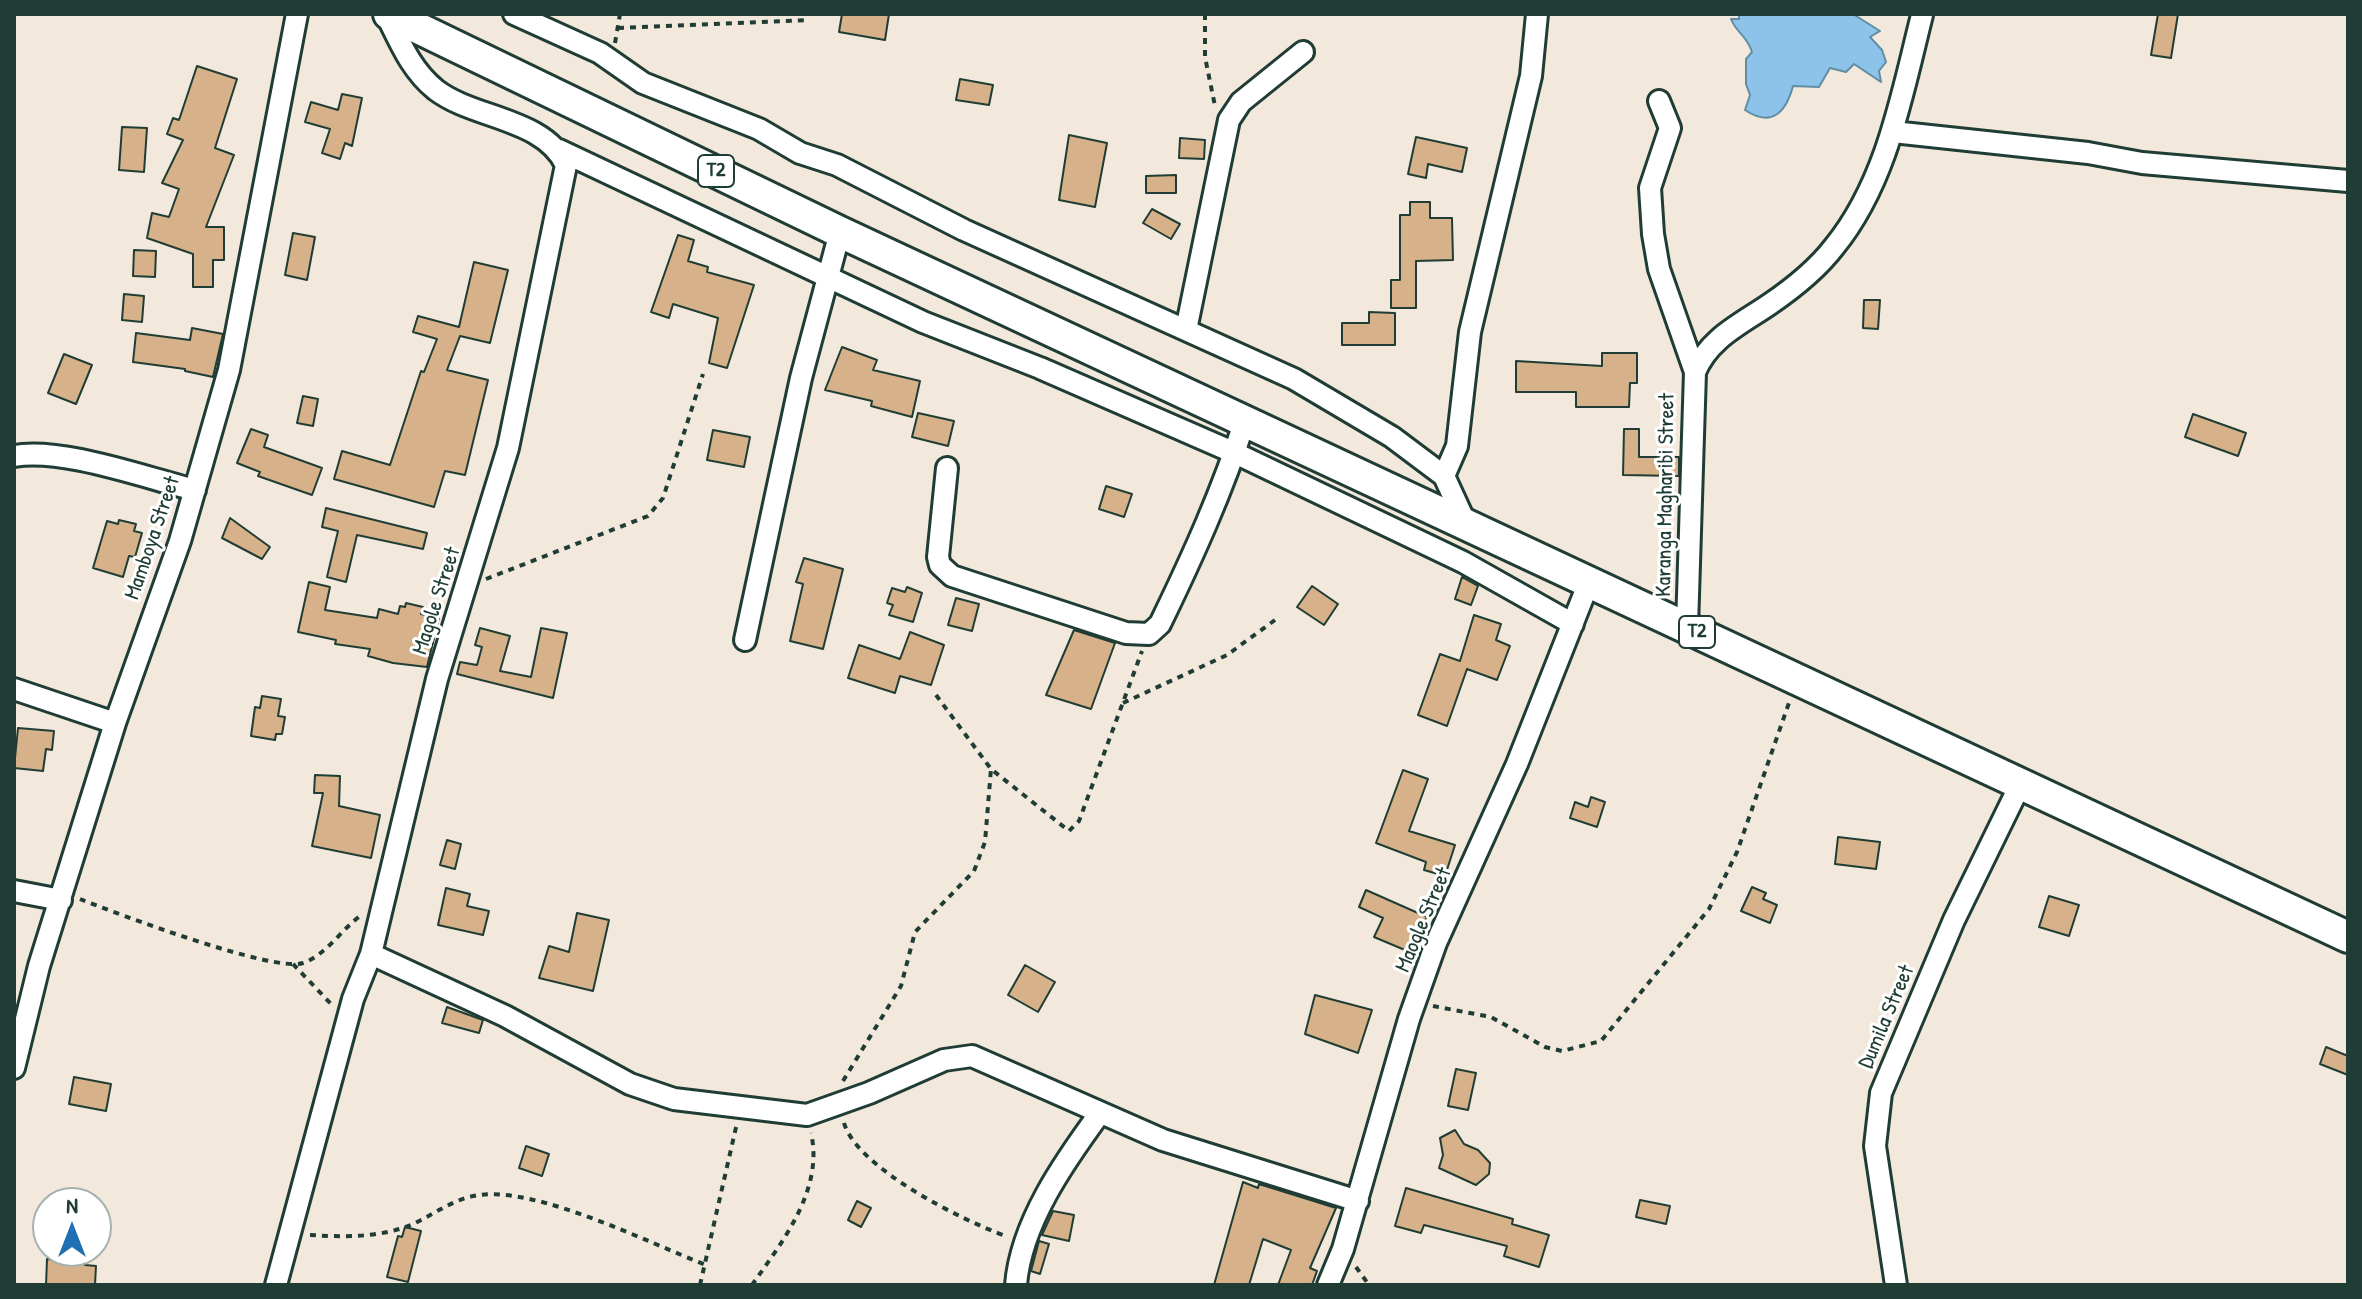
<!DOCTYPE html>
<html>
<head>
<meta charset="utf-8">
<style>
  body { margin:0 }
  #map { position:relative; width:2362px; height:1299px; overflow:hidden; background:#f3e8dc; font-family:"Patrick Hand",sans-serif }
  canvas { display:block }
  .frame { position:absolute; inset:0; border:16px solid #1f3d34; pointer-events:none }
  .north { position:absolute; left:32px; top:1187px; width:80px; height:80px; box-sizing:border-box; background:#fff; border:2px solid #a5b1ae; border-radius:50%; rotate:0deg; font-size:22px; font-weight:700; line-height:32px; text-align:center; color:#1f3d34 }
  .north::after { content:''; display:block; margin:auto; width:28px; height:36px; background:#1f6fb2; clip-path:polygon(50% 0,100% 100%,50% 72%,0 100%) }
</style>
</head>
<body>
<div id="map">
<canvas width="2362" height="1299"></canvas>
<div class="frame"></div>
<div class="north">N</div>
</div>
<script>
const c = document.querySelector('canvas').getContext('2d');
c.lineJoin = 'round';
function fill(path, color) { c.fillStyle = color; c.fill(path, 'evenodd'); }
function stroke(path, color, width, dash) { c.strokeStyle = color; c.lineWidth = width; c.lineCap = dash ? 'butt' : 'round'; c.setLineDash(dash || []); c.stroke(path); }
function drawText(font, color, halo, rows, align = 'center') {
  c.font = font + ' "Patrick Hand",sans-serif'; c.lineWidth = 6; c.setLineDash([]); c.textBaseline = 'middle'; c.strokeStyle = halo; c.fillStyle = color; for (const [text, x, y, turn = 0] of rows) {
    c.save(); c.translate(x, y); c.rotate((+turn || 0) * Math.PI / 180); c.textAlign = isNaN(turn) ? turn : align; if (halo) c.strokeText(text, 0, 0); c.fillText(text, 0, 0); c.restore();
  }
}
const water = new Path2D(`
  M1739,14H1853L1880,31L1870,37L1882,50L1886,62L1879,71L1881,82L1854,64L1846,72L1830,68L1819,87L1793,86C1786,112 1772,128 1745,110L1750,95L1746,84V59L1752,52C1746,34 1737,34 1731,19H1739Z`);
fill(water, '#8dc3eb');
stroke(water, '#618da2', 2);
const building = new Path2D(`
  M842,14H889L885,40L839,32Z
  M2158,14H2178L2171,58L2151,55Z
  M197,66L237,79L215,148L234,155L206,227H224V260H213V287H193V254L147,238L152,213L169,217L179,189L162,183L183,140L167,134L173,118L179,120Z
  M960,79L993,85L989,105L956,100Z
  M342,94L362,98L352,146L345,143L340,159L322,153L330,129L305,122L311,102L338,110Z
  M122,127L147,128L144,172L119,170Z
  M1069,135L1107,143L1095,207L1059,200Z
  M1416,137L1467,148L1462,172L1428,164L1426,178L1408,174Z
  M1180,138L1205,140L1204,159L1179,158Z
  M1176,175V193H1146V176Z
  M1410,202H1430V218H1452L1453,260L1416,261V308H1391V280H1400V215H1410Z
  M1152,209L1180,224L1171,239L1143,223Z
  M293,233L315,237L307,280L285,275Z
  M678,235L694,240L688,261L708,267L707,272L754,285L727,368L709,363L718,318L673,304L669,318L651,312Z
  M134,250L156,251L155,277L133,276Z
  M474,262L508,270L490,343L460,336L447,370L488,380L465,475L445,471L434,507L334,479L342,451L390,465L421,371L424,372L437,339L413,332L418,316L459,327Z
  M124,294L144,296L142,322L122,320Z
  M1864,300H1880L1878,329L1863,328Z
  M1369,312L1395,313V345H1342V323H1369Z
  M192,328L223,334L213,377L185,371V369L133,362L136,333L190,340Z
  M842,347L877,360L873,370L920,381L912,417L871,406L872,401L825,390Z
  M1602,353H1637V383H1630L1629,407H1576V392H1516V361L1602,366Z
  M64,354L92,365L76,404L48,393Z
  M303,396L318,399L313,426L297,423Z
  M918,413L954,421L948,446L912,437Z
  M2193,414L2246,433L2238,456L2185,437Z
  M251,429L268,435L264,447L322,468L312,495L258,476L260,472L237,463Z
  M1624,429H1639V457H1679V476L1623,475Z
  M713,430L750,437L744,467L707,460Z
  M1106,486L1132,494L1124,517L1099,509Z
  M326,508L427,533L423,549L357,535L346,582L327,577L338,531L322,527Z
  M230,518L270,547L262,559L222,538Z
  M119,520L136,524L134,531L142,533L135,557L129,556L123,577L93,568L107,521L118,524Z
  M804,558L843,569L823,649L790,641L803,584L796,582Z
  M1462,577L1478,586L1471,605L1455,599Z
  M309,582L330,587L325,610L377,618L379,609L398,614L400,606L405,607L406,603L423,607L421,614L439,618L427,667L393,663L368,656L370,649L335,644L336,640L298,632Z
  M1312,586L1338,604L1324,625L1297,607Z
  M907,587L922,593L913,622L889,615L893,605L887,603L892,588L905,592Z
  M956,598L979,604L972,631L948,625Z
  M1474,615L1501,624L1496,640L1510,646L1497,680L1467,669L1447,726L1418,715L1440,654L1460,661Z
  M480,628L510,636L500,671L531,677L541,628L567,633L553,698L457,674L460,662L477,665L482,647L475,645Z
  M1074,630L1115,643L1091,709L1046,695Z
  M910,632L944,645L931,685L900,676L895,693L848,678L859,645L900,659Z
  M262,696L281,699L278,716L285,717L282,734H276L275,740L251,736L255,707L260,708Z
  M18,728L54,731L52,750L46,749L43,771L14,768Z
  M1403,770L1428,779L1409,831L1455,845L1445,876L1424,870L1426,862L1376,843Z
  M315,775L340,776L339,806L380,815L371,858L312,846L323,793H314Z
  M1591,797L1605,802L1597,827L1570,818L1575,802L1588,807Z
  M1838,837L1880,842L1876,869L1835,864Z
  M447,840L461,844L455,869L440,865Z
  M1752,887L1766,893L1763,899L1777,905L1770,923L1741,911Z
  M446,888L470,894L467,906L489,911L483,935L438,925Z
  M1366,890L1427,917L1424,924L1430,926L1423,942L1417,940L1412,953L1374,937L1383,918L1359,907Z
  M2049,896L2079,905L2069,936L2039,927Z
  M577,913L609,920L593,991L539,978L549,946L569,952Z
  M1025,965L1055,982L1038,1012L1008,995Z
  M1315,995L1372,1010L1358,1053L1305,1034Z
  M447,1007L483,1020L479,1033L442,1023Z
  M2326,1047L2348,1056V1075L2320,1064Z
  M1456,1069L1476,1073L1468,1110L1448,1106Z
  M74,1077L111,1084L106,1111L69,1104Z
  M1455,1130L1464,1144L1478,1150L1490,1163L1489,1174L1476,1185L1439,1168L1443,1155L1440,1138Z
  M526,1146L549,1154L542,1176L519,1168Z
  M1243,1182L1258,1188L1259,1184L1336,1208L1310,1268L1317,1271L1312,1285H1278L1291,1250L1263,1239L1249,1285H1214Z
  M1406,1188L1513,1219L1512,1224L1549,1235L1539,1267L1504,1256L1507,1246L1424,1225L1421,1233L1395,1226Z
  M1640,1200L1670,1206L1666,1224L1636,1217Z
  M857,1201L871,1208L861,1227L848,1220Z
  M1053,1211L1074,1215L1069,1241L1042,1235Z
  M405,1227L421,1231L408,1282L387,1277L398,1236L402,1237Z
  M1039,1241L1049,1244L1040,1274L1031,1271Z
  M47,1259L85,1260V1265L96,1266L95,1285H46Z`);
fill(building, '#d7b189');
stroke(building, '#1f3d34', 2);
const minor = new Path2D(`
  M514,14L600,53L643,83L759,129L800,153L837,165L964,230L1294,379L1392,437L1444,476L1466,524
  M1659,101L1670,128L1650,188L1653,234L1659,269L1695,372
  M1893,132L2088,153L2142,163L2348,181
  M559,150L923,322L1040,368L1235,453L1463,562L1573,624
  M1186,330L1229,120L1241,102L1303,52
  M14,456C61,447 146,478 195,490
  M947,468L938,557L940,565L952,576L1126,633L1149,634L1160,624C1192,558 1223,490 1245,420
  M1444,476L1457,446L1470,332L1531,76L1537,14
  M1687,627L1695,372C1709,338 1741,324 1770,304C1792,289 1817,269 1834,247C1887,182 1902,94 1922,15
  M745,640L801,378L840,232
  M14,689L115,723
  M14,891L61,900
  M371,954L505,1016L630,1084L674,1099L807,1115L869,1093L944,1060L972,1056L1163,1140L1358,1201
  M14,1068L39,966L115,723L180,541L229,370L297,14
  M276,1285L353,999L371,954L437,679L508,448L566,165C544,118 474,119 436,90C411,70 400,42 386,14
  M1016,1285C1021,1223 1064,1162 1100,1113
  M1328,1285L1343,1249L1409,1019L1436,943L1517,764L1589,582
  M1896,1285L1875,1146L1881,1093L1954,920L2020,785`);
const highway = new Path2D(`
  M389,14L840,232L2348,937`);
stroke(minor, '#1f3d34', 26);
stroke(highway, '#1f3d34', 36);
stroke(new Path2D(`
  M1205,14V57L1215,106
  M618,28L809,20
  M615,43L620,14
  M486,579L648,516L663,498L703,374
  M936,695L991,769L1069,831L1079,821L1142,651
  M1123,703L1227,655L1275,620
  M80,899C115,913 274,973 303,963C326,955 341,930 360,916
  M293,964L333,1006
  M1433,1006L1491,1017L1545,1047L1562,1051L1601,1041L1709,909L1737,852L1790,700
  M843,1081L901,986L915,932L974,871L985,842L991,769
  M844,1123C857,1168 963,1221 1006,1236
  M310,1235C344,1237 381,1238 413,1224C435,1214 454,1198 480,1195C538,1187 649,1243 706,1265
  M1356,1267L1369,1285
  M700,1285L737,1123
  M752,1285C783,1241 824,1189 811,1133`), '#1f3d34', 4, [6, 6]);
stroke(minor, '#fff', 20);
stroke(highway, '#fff', 30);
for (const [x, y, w] of [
  [716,171,36],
  [1697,632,36]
]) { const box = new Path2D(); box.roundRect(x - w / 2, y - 16, w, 32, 6); c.fillStyle = '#fff'; c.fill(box); stroke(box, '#1f3d34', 2); }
drawText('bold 20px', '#1f3d34', null, [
  ["T2",716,171],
  ["T2",1697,632]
]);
drawText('22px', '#1f3d34', '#fff', [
  ["Karanga Magharibi Street",1666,495,-89],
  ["Mamboya Street",153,538,-71],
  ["Magole Street",437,601,-72],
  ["Maogle Street",1424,920,-67],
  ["Dumila Street",1887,1017,-67]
]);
</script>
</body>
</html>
